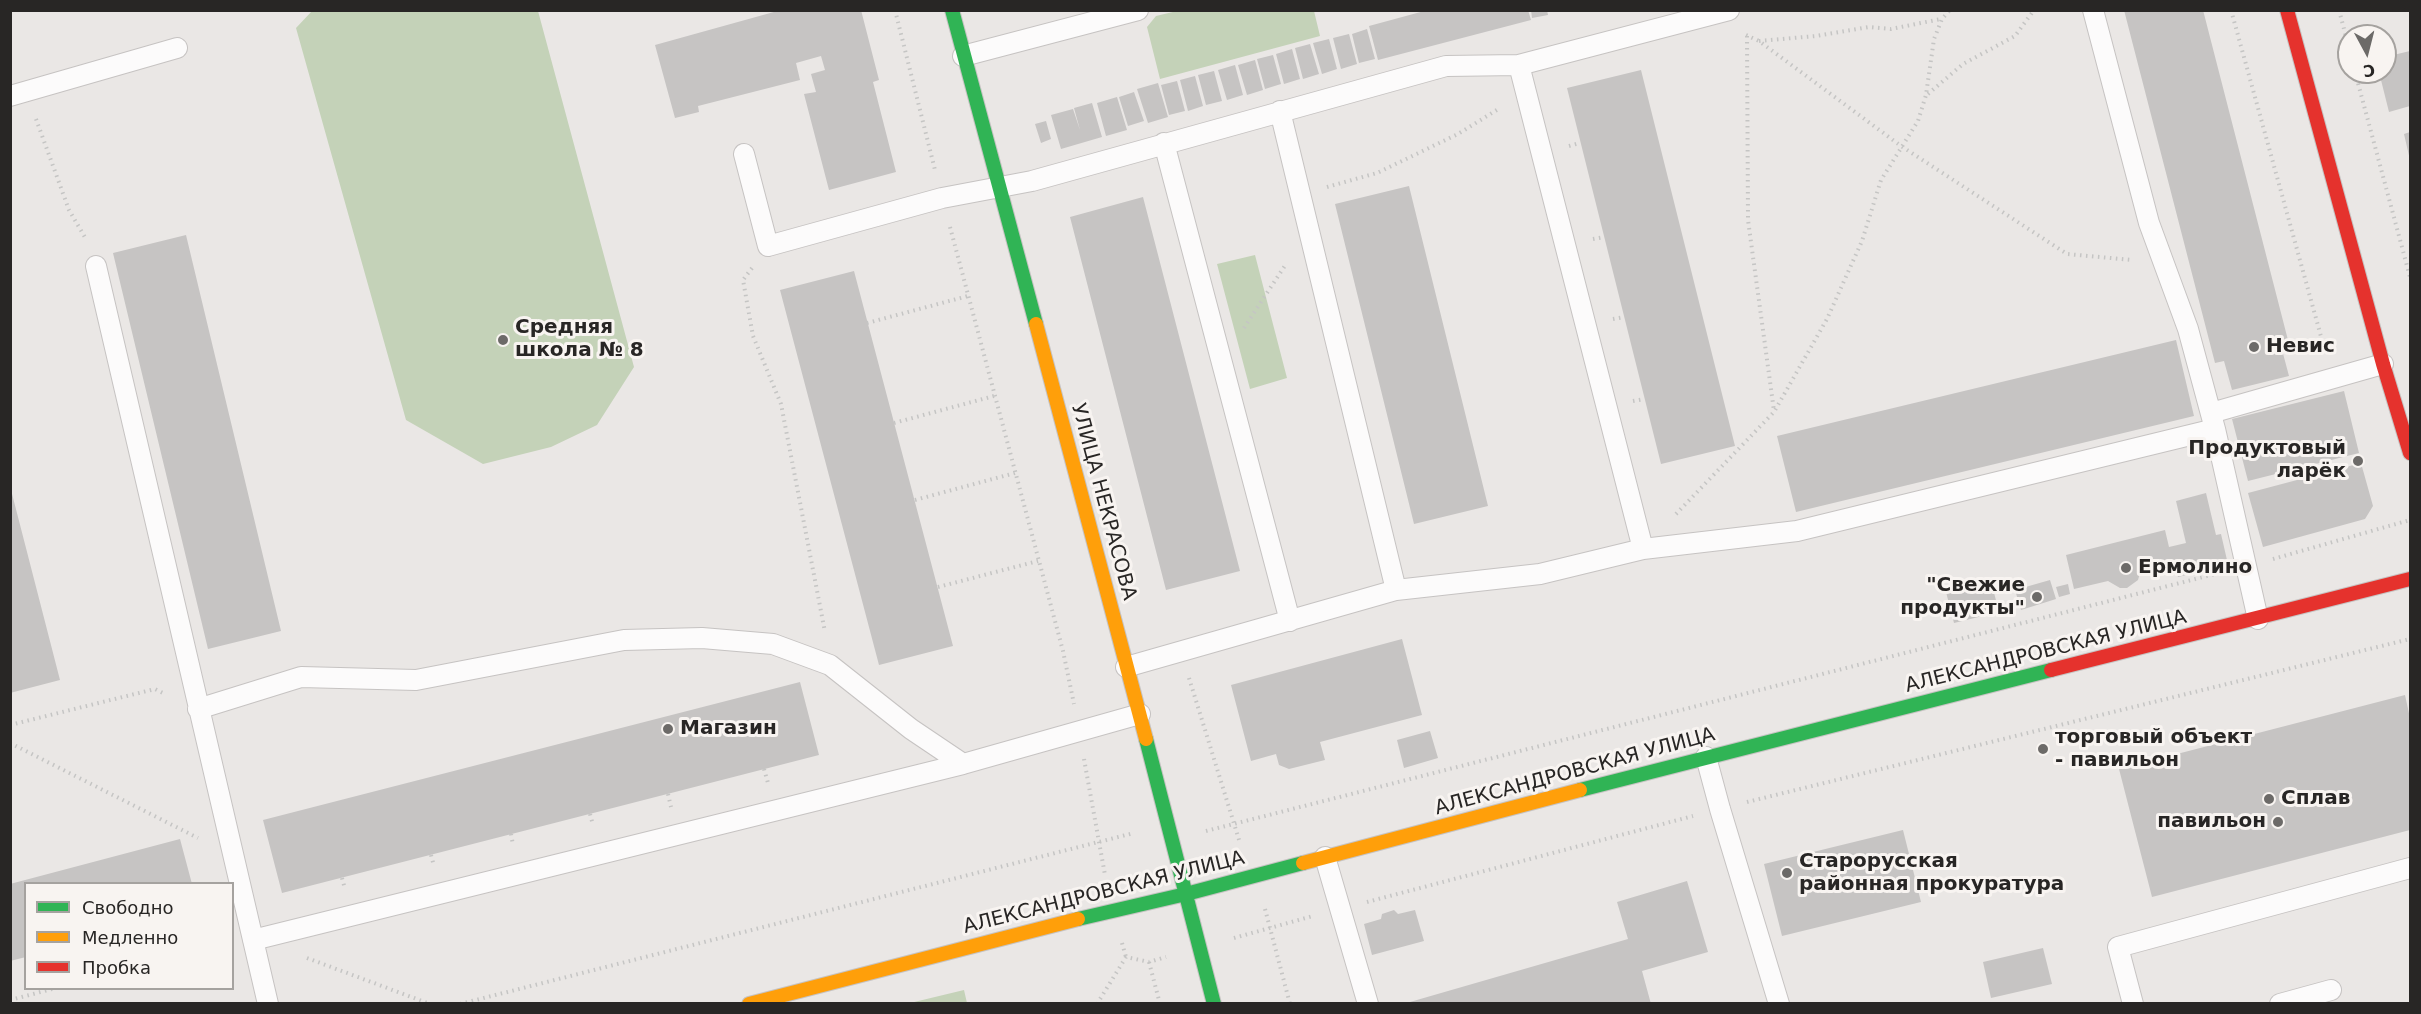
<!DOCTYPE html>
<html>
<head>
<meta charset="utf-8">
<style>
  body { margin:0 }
  #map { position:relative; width:2421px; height:1014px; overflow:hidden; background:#eae7e5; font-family:"DejaVu Sans",sans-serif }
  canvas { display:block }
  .frame { position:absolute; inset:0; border:12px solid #282625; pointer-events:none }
  .legend { position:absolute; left:24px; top:882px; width:210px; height:108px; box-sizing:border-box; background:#f8f4f1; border:2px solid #a5a29f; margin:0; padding:8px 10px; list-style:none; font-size:18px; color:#282625 }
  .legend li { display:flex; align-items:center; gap:12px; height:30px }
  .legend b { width:30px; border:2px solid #a5a29f }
  .north { position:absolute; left:2337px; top:24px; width:60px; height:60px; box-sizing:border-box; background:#f8f4f1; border:2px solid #a5a29f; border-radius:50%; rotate:173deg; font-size:16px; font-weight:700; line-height:24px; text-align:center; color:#282625 }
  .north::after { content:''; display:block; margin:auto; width:21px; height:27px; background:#6c6a68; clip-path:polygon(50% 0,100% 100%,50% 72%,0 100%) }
</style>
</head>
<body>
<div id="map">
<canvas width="2421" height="1014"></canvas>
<div class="frame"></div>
<ul class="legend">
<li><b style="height:8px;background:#30b455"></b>Свободно</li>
<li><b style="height:8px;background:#ff9f0a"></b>Медленно</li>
<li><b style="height:8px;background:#e5322d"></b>Пробка</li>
</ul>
<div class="north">С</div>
</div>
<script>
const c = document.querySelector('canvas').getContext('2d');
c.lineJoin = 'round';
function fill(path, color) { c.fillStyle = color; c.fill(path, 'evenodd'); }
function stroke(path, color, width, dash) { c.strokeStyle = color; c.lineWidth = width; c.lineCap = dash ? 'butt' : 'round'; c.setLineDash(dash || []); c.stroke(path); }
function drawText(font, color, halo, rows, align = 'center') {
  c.font = font + ' "DejaVu Sans",sans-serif'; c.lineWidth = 6; c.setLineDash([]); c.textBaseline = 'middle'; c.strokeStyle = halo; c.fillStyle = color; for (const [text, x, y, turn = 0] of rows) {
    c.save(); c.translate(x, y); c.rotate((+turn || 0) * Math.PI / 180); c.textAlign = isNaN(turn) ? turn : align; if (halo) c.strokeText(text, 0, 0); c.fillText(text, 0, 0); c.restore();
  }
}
fill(new Path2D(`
  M312,11H538L634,367L597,425L551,447L483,464L406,420L296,28Z
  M1177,11H1314L1320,36L1160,79L1147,27L1156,16Z
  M1255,255L1287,378L1250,389L1217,264Z
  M964,990L967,1003H910Z`), '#c4d2b8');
fill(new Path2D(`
  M781,10H861L879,80L873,82L896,172L829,190L804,94L816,92L811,74L825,70L821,56L796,63L800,80L698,106L699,112L675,118L655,45Z
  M1428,10H1528L1531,20L1378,60L1369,26Z
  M1531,10H1547L1548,15L1532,18Z
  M2124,10H2203L2289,344L2281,346L2289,376L2232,390L2224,361L2215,363Z
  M1367,29L1375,59L1359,63L1352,34Z
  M1349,34L1357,64L1341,69L1333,38Z
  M1329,39L1337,69L1322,74L1313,43Z
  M1310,44L1319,74L1303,79L1295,48Z
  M1292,49L1300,79L1284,84L1276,54Z
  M2410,51V106L2389,112L2379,72H2385V57Z
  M1273,55L1281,84L1265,89L1257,59Z
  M1255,60L1263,90L1247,95L1238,65Z
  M1235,65L1243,95L1227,100L1218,70Z
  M1641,70L1735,446L1661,464L1567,88Z
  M1214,71L1222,101L1206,105L1198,75Z
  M1195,76L1203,106L1188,111L1180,80Z
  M1177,81L1185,111L1169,115L1161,85Z
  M1158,83L1168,117L1148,123L1137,89Z
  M1134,92L1144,121L1128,126L1119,97Z
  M1117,97L1127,130L1106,136L1097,103Z
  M1092,103L1102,137L1061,149L1051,115L1073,109L1080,130L1074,108Z
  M1046,121L1051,139L1041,143L1035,124Z
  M2410,132V160L2404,134Z
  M1409,186L1488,506L1414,524L1335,204Z
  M1143,197L1240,571L1166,590L1070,217Z
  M186,235L281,631L208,649L113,253Z
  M854,271L953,646L879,665L780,290Z
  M2176,340L2194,416L1796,512L1777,436Z
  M2344,391L2359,453L2248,481L2232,419Z
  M2361,463L2373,506L2365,519L2263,547L2248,493Z
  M10,486L60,680L10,693Z
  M2206,493L2216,535L2221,534L2227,560L2223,566L2178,577L2174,564L2140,573L2138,580L2127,588H2120L2108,581L2074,589L2066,555L2165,530L2169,547L2186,543L2176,501Z
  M2050,580L2056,599L2021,610L2015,590Z
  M1991,581L1999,612L1954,623L1946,592Z
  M2068,584L2070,594L2059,597L2056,587Z
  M1402,639L1422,715L1320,742L1325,760L1289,769L1279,765L1276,754L1251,761L1231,685Z
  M800,682L819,755L282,893L263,820Z
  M2405,695L2410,718V830L2152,897L2119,769Z
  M1430,731L1438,758L1404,768L1397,740Z
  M1903,830L1921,902L1782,936L1764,864Z
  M180,839L192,884H26V957L10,961V884Z
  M1687,881L1708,952L1642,971L1651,1004H1403L1628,939L1617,902Z
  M1394,910L1398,914L1415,910L1424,941L1372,955L1364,924L1381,919L1382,914Z
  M2043,948L2052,984L1991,998L1983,962Z`), '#c6c4c3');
const lane = new Path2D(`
  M2093,10L2149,223L2188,329L2215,429L2258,619
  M963,56L1138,10
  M1519,65L1643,549
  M10,96L177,48
  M1280,111L1396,590
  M1164,143L1290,621
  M744,154L768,246L942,198L1032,181L1446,66L1519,65L1729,10
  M96,266L268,1004
  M2211,413L2383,364
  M1126,667L1396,590L1540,574L1643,549L1797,531L2215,429
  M198,709L301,677L416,680L624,640L702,638L773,644L830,665L911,729L963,764
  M1706,757L1720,809L1779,1004
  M1325,857L1368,1004
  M253,940L963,764L1140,714
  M2133,1004L2118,947L2410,868
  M2280,1004L2331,990`);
const fast = new Path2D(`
  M952,10L1036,324
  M1146,739L1214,1004
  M1580,790L2051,670
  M1078,919L1186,894L1303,863`);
const slow = new Path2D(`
  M1036,324L1146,739
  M1303,863L1580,790
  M749,1004L1078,919`);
const jam = new Path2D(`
  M2287,10L2383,364L2410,453
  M2051,670L2410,579`);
stroke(lane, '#c6c3c2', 22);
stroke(fast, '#c6c3c2', 16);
stroke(slow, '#c6c3c2', 16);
stroke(jam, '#c6c3c2', 16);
stroke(new Path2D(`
  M895,10L935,170
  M2231,10L2325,351
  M2339,10L2349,48
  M1746,35L1759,41L1901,146L2067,254L2132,260
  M1747,36L1748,220L1774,411
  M1759,41L1816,36L1869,27L1891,29L1941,19
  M2355,72L2410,277
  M1928,94L1963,64L2015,36L2034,10
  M36,119L69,210L86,239
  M1569,146L1580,143
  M1327,187L1377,173L1458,134L1500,108
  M950,227L1063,651L1074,704
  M1593,239L1604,237
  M752,268L743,280L753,336L781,404L825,632
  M1613,319L1624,317
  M867,323L968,296
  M1244,328L1286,264
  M1633,401L1644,399
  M894,423L994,396
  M915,500L1015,473
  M1676,514L1774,412L1827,319L1862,241L1881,180L1918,121L1926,95L1934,39L1942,19L1950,10
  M2273,559L2410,520
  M938,587L1038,561
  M1189,678L1240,843
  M10,725L155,689L165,694
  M10,743L198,838
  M1084,759L1105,875
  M764,769L768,783
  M668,794L671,807
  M1747,802L2410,639
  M590,814L593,825
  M1206,831L2219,573
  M511,834L513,845
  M431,855L434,866
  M342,878L345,889
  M1367,902L1693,816
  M1265,909L1290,1004
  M1234,938L1313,916
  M1122,943L1126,957
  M307,958L430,1004
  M1149,962L1160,1004
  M10,1000L56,988
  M460,1004L1134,833
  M1097,1004L1126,957L1149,962L1166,957`), '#c5c5c4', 4, [1.5, 4.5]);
stroke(lane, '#fcfbfb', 20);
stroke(fast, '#30b455', 14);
stroke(slow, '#ff9f0a', 14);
stroke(jam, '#e5322d', 14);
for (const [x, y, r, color] of [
  [503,340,6,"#6c6a68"],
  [2254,347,6,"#6c6a68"],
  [2358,461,6,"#6c6a68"],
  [2126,568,6,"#6c6a68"],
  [2037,597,6,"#6c6a68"],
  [668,729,6,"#6c6a68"],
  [2043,749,6,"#6c6a68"],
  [2269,799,6,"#6c6a68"],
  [2278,822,6,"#6c6a68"],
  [1787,873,6,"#6c6a68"]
]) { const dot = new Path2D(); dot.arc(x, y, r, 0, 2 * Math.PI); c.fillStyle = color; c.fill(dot); stroke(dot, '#f8f4f1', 2); }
drawText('bold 20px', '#282625', '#f8f4f1', [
  ["Средняя",515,328],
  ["школа № 8",515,351],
  ["Невис",2266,347],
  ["Продуктовый",2346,449,"right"],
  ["ларёк",2346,472,"right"],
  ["Ермолино",2138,568],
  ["\"Свежие",2025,586,"right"],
  ["продукты\"",2025,609,"right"],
  ["Магазин",680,729],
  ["торговый объект",2055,738],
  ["- павильон",2055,761],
  ["Сплав",2281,799],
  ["павильон",2266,822,"right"],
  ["Старорусская",1799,862],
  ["районная прокуратура",1799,885]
], 'left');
drawText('20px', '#282625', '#f8f4f1', [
  ["УЛИЦА НЕКРАСОВА",1103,502,75],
  ["АЛЕКСАНДРОВСКАЯ УЛИЦА",2046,652,-14],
  ["АЛЕКСАНДРОВСКАЯ УЛИЦА",1575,772,-15],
  ["АЛЕКСАНДРОВСКАЯ УЛИЦА",1104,893,-14]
]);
</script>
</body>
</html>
